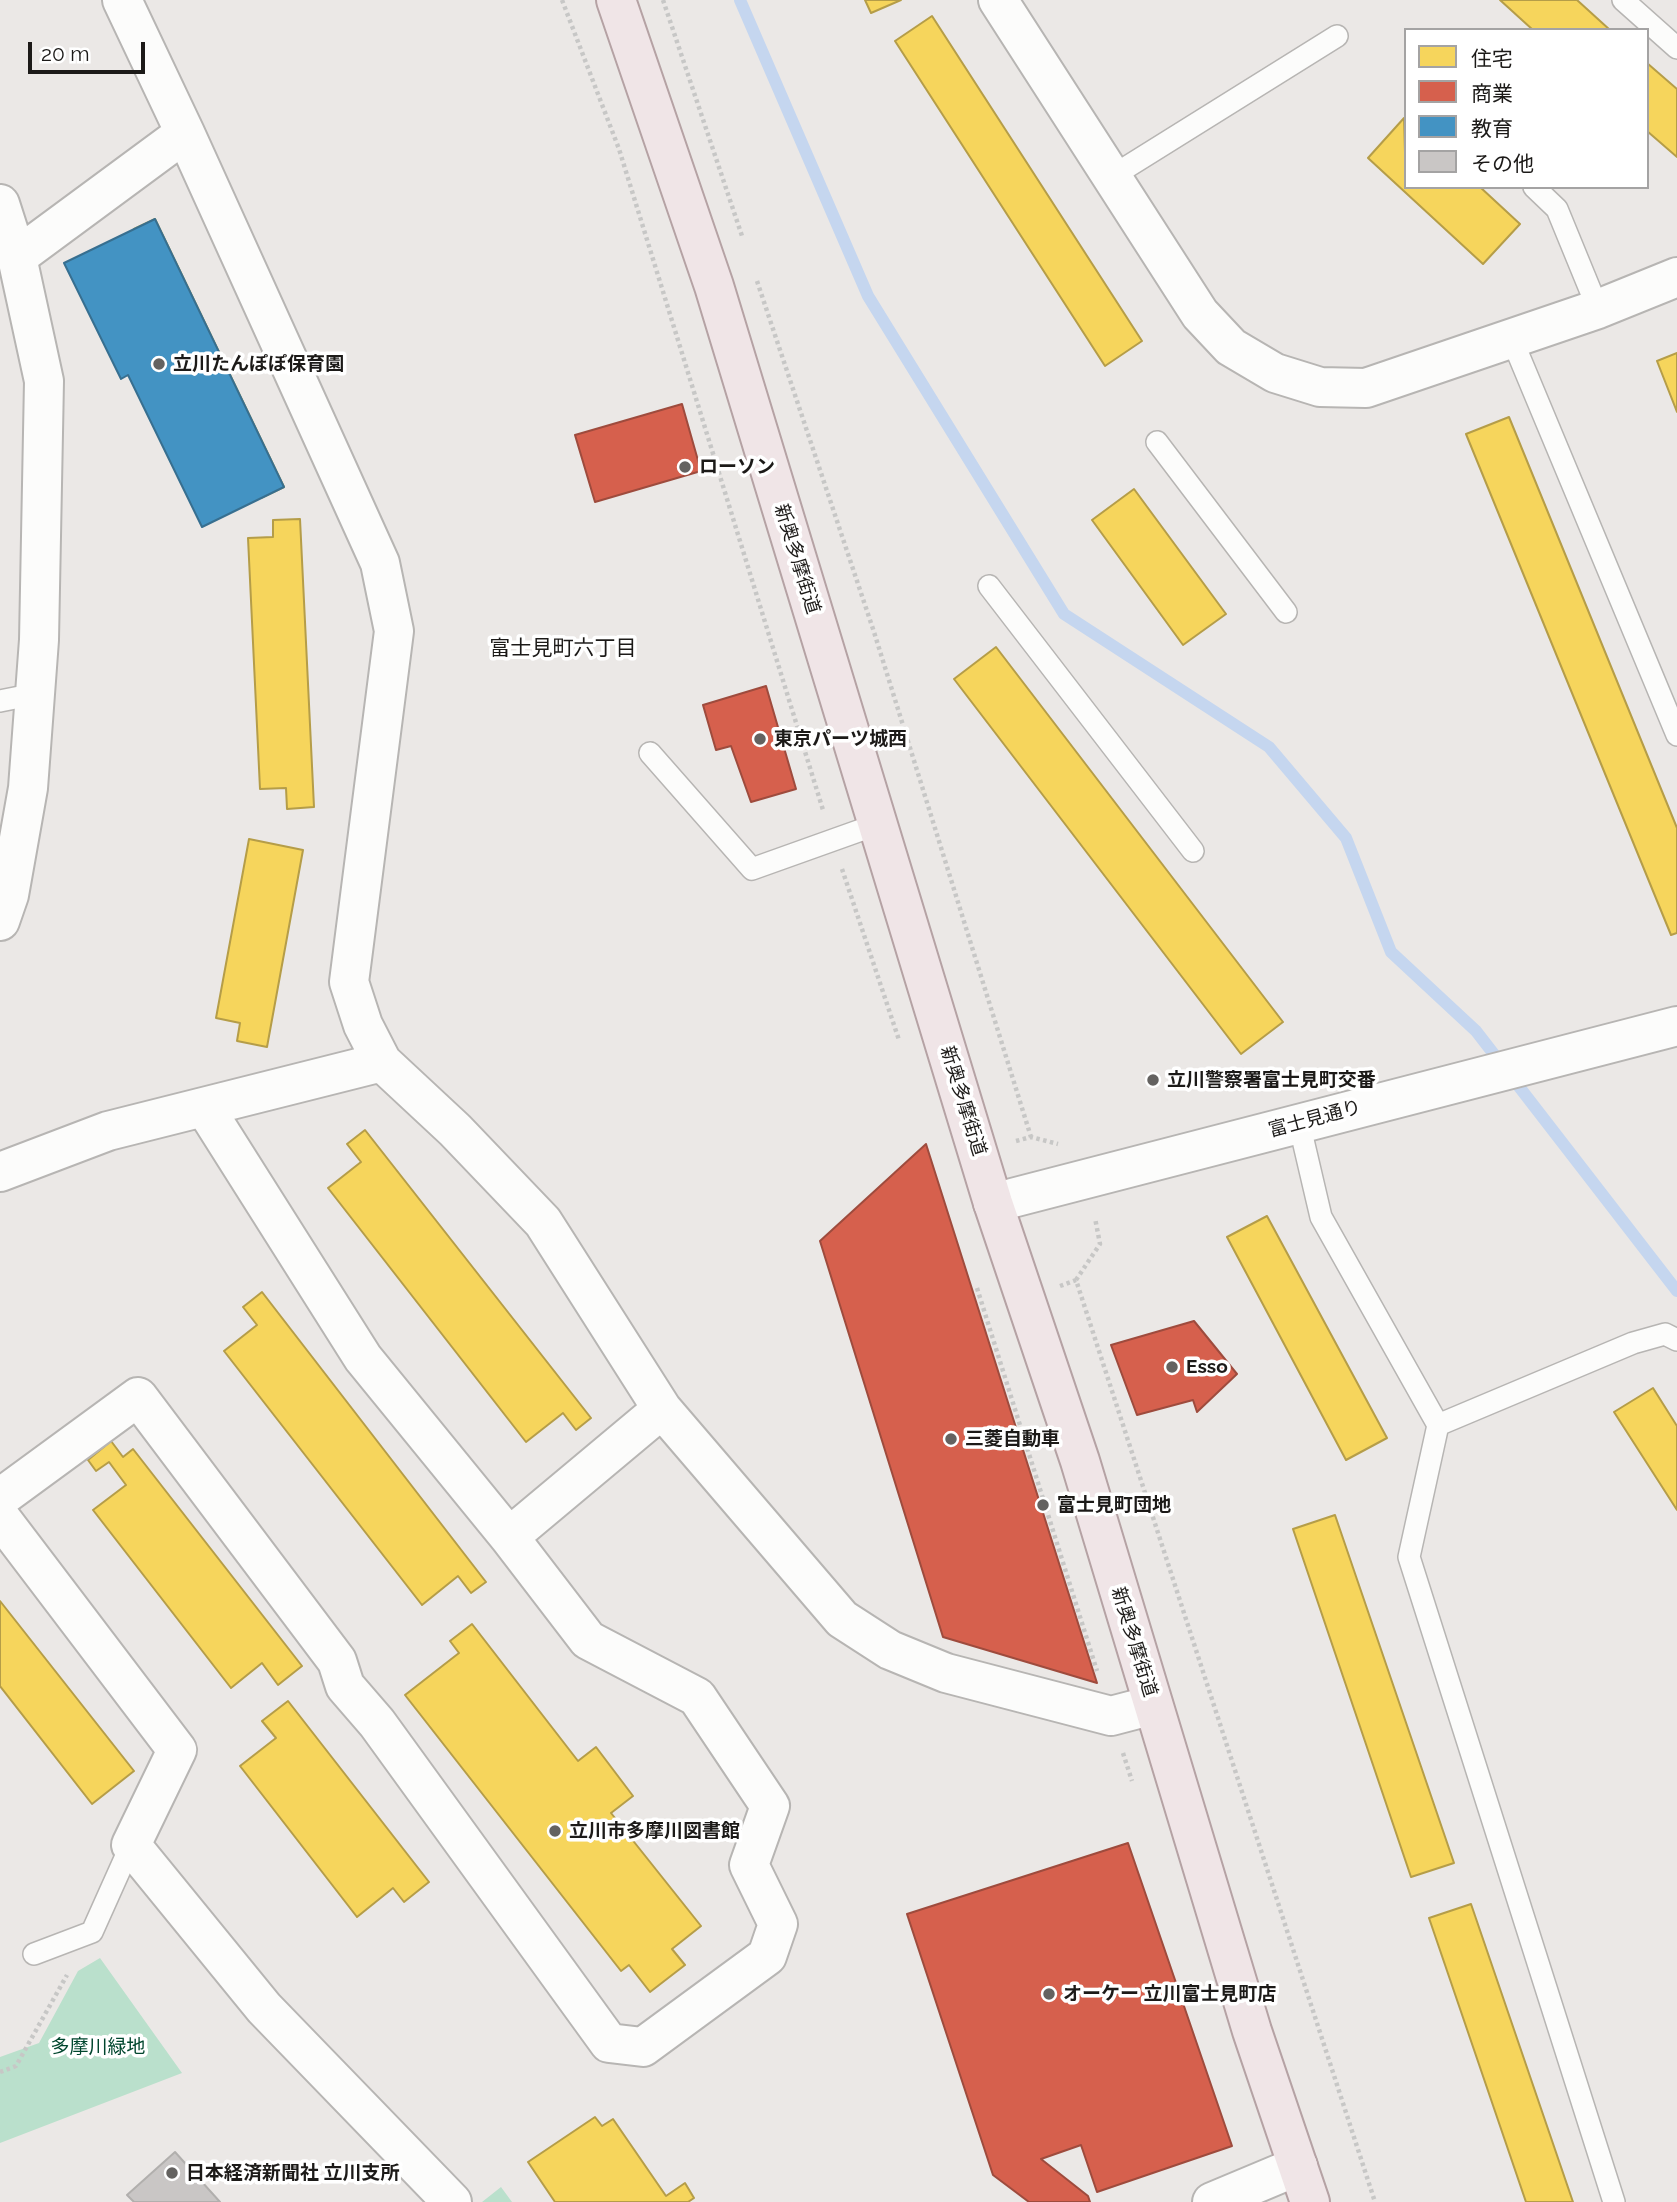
<!DOCTYPE html>
<html>
<head>
<meta charset="utf-8">
<style>
  body { margin:0 }
  #map { position:relative; width:1677px; height:2202px; overflow:hidden; background:#ebe8e6; font-family:Raleway,"Noto Sans JP",sans-serif }
  canvas { display:block }
  .legend { position:absolute; left:1404px; top:28px; width:245px; height:161px; box-sizing:border-box; background:#fff; border:2px solid #a4a3a3; margin:0; padding:9px 12px; list-style:none; font-size:21px; color:#1c1a18 }
  .legend li { display:flex; align-items:center; gap:14px; height:35px }
  .legend b { width:35px; border:2px solid #a4a3a3 }
  .scale { position:absolute; left:28px; top:42px; width:117px; height:32px; box-sizing:border-box; border:4px solid #1c1a18; border-top:0; padding-left:9px; font-size:21px; line-height:24px; white-space:nowrap; color:#1c1a18; -webkit-text-stroke:5px #fff; paint-order:stroke }
</style>
</head>
<body>
<div id="map">
<canvas width="1677" height="2202"></canvas>
<ul class="legend">
<li><b style="height:19px;background:#f6d55c"></b>住宅</li>
<li><b style="height:19px;background:#d6604d"></b>商業</li>
<li><b style="height:19px;background:#4393c3"></b>教育</li>
<li><b style="height:19px;background:#c9c6c5"></b>その他</li>
</ul>
<div class="scale">20 m</div>
</div>
<script>
const c = document.querySelector('canvas').getContext('2d');
c.lineJoin = 'round';
function fill(path, color) { c.fillStyle = color; c.fill(path, 'evenodd'); }
function stroke(path, color, width, dash) { c.strokeStyle = color; c.lineWidth = width; c.lineCap = dash ? 'butt' : 'round'; c.setLineDash(dash || []); c.stroke(path); }
function drawText(font, color, halo, rows, align = 'center') {
  c.font = font + ' Raleway,"Noto Sans JP",sans-serif'; c.lineWidth = 7; c.setLineDash([]); c.textBaseline = 'middle'; c.strokeStyle = halo; c.fillStyle = color; for (const [text, x, y, turn = 0] of rows) {
    c.save(); c.translate(x, y); c.rotate((+turn || 0) * Math.PI / 180); c.textAlign = isNaN(turn) ? turn : align; if (halo) c.strokeText(text, 0, 0); c.fillText(text, 0, 0); c.restore();
  }
}
fill(new Path2D(`
  M100,1958L182,2073L0,2143V2057L39,2043L78,1971Z
  M501,2187L512,2202H482Z`), '#bae0cc');
const homes = new Path2D(`
  M865,0H901L871,13Z
  M1500,0H1577L1610,30H1533Z
  M932,16L1142,341L1105,366L895,41Z
  M1647,63L1677,89V157L1647,131Z
  M1404,118L1406,187H1480L1520,224L1483,264L1368,158Z
  M155,219L284,487L261,498L252,478L228,490L116,258L142,246L134,229Z
  M1677,353V412L1657,361Z
  M1509,417L1677,828V933L1671,935L1466,434Z
  M1134,489L1226,614L1183,645L1092,520Z
  M300,519L314,807L287,809L286,788L260,789L248,538L273,537V520Z
  M996,647L1283,1022L1241,1054L954,679Z
  M249,839L303,850L267,1047L237,1041L240,1023L216,1018Z
  M365,1130L591,1418L576,1430L563,1413L526,1442L328,1188L361,1162L347,1144Z
  M1267,1216L1387,1438L1346,1460L1227,1237Z
  M262,1292L486,1582L471,1593L458,1576L422,1605L224,1351L257,1325L243,1307Z
  M1653,1388L1677,1426V1510L1614,1412Z
  M111,1441L123,1457L133,1449L302,1666L278,1685L262,1663L231,1688L93,1510L126,1485L109,1462L96,1471L88,1460Z
  M1335,1515L1454,1863L1411,1877L1293,1529Z
  M0,1601L134,1771L92,1804L0,1686Z
  M472,1624L578,1761L596,1747L633,1796L611,1813L701,1926L672,1949L685,1965L650,1992L629,1965L621,1971L405,1695L459,1653L450,1641Z
  M288,1701L429,1882L404,1902L393,1888L357,1917L240,1766L276,1738L262,1721Z
  M1471,1904L1573,2202H1526L1429,1918Z
  M595,2117L602,2126L613,2119L666,2196L685,2183L694,2198L688,2202H555L528,2162Z`);
fill(homes, '#f6d55c');
stroke(homes, '#b59d48', 2);
const shops = new Path2D(`
  M682,404L701,471L595,502L575,435Z
  M766,686L796,789L751,802L731,746L716,750L703,705Z
  M926,1144L1097,1683L943,1637L820,1241Z
  M1194,1321L1237,1374L1197,1412L1193,1400L1137,1415L1111,1345Z
  M1128,1843L1232,2146L1097,2192L1081,2145L1041,2159L1088,2196L1090,2202H1029L993,2175L907,1914Z`);
fill(shops, '#d6604d');
stroke(shops, '#9e4b3d', 2);
const schools = new Path2D(`
  M155,219L284,487L202,527L128,375L121,379L64,263Z`);
fill(schools, '#4393c3');
stroke(schools, '#376f90', 2);
stroke(new Path2D(`
  M740,0L868,296L1064,614L1269,747L1346,838L1391,952L1476,1031L1677,1291`), '#c5d6ef', 12);
const building = new Path2D(`
  M175,2152L220,2202H134L127,2195Z`);
fill(building, '#c9c6c5');
stroke(building, '#b1afad', 2);
const service = new Path2D(`
  M1623,0L1677,48
  M1111,177L1337,36
  M1534,187L1557,209L1598,309
  M1511,337L1677,735
  M1157,442L1286,612
  M989,586L1193,851
  M0,701L35,694
  M650,753L752,869L878,824
  M1299,1123L1321,1217L1438,1425
  M34,1954L92,1932L131,1845
  M1614,2202L1409,1557L1438,1425L1633,1343L1665,1334L1677,1340`);
const minor = new Path2D(`
  M122,0L185,133L380,563L394,631L349,982L363,1025L382,1062L455,1130L543,1222L662,1409L842,1619L890,1650L946,1673L1111,1716L1153,1705
  M998,0L1200,314L1231,347L1275,373L1320,387L1366,388L1598,309L1677,277
  M0,204L17,257L44,381L39,640L28,788L9,895L0,921
  M17,257L185,133
  M0,1172L108,1131L382,1062
  M0,1498L138,1397L337,1661L345,1686L377,1723L609,2043L643,2047L767,1956L778,1924L749,1865L770,1806L697,1697L588,1640L509,1537L363,1358L205,1108
  M0,1517L177,1750L131,1845L264,2008L452,2202
  M509,1537L662,1409
  M1212,2202L1298,2166`);
const tertiary = new Path2D(`
  M993,1203L1677,1026`);
const primary = new Path2D(`
  M616,0L714,286L993,1203L1080,1461L1252,2031L1310,2202`);
stroke(service, '#b7b5b3', 24);
stroke(minor, '#b7b5b3', 42);
stroke(tertiary, '#b7b5b3', 42);
stroke(primary, '#b5a2a4', 42);
stroke(new Path2D(`
  M562,0L619,149L823,810
  M663,0L742,236
  M757,281L874,632L1031,1137
  M842,869L899,1040
  M1016,1141L1031,1137L1058,1144
  M1076,1280L1100,1244L1095,1218
  M1060,1286L1076,1280L1375,2202
  M977,1288L1097,1671
  M1123,1753L1132,1781
  M0,2072L16,2066L67,1975`), '#c7c7c6', 4.5, [3.5, 3.5]);
stroke(service, '#fcfcfb', 21);
stroke(minor, '#fcfcfb', 38);
stroke(tertiary, '#fcfcfb', 38);
stroke(primary, '#f0e5e7', 38);
for (const [x, y, r, color] of [
  [159,364,7,"#646260"],
  [685,467,7,"#646260"],
  [760,739,7,"#646260"],
  [1153,1080,7,"#646260"],
  [1172,1367,7,"#646260"],
  [951,1439,7,"#646260"],
  [1043,1505,7,"#646260"],
  [555,1831,7,"#646260"],
  [1049,1994,7,"#646260"],
  [172,2173,7,"#646260"]
]) { const dot = new Path2D(); dot.arc(x, y, r, 0, 2 * Math.PI); c.fillStyle = color; c.fill(dot); stroke(dot, '#fff', 2.5); }
drawText('bold 19px', '#1c1a18', '#fff', [
  ["立川たんぽぽ保育園",173,364],
  ["ローソン",699,467],
  ["東京パーツ城西",774,739],
  ["立川警察署富士見町交番",1167,1080],
  ["Esso",1186,1367],
  ["三菱自動車",965,1439],
  ["富士見町団地",1057,1505],
  ["立川市多摩川図書館",569,1831],
  ["オーケー 立川富士見町店",1063,1994],
  ["日本経済新聞社 立川支所",186,2173]
], 'left');
drawText('19px', '#1c1a18', '#fff', [
  ["新奥多摩街道",797,559,73],
  ["新奥多摩街道",963,1101,73],
  ["富士見通り",1315,1119,-15],
  ["新奥多摩街道",1134,1642,73]
]);
drawText('19px', '#00462e', '#fff', [
  ["多摩川緑地",98,2047]
]);
drawText('21px', '#1c1a18', '#fff', [
  ["富士見町六丁目",563,649]
]);
</script>
</body>
</html>
